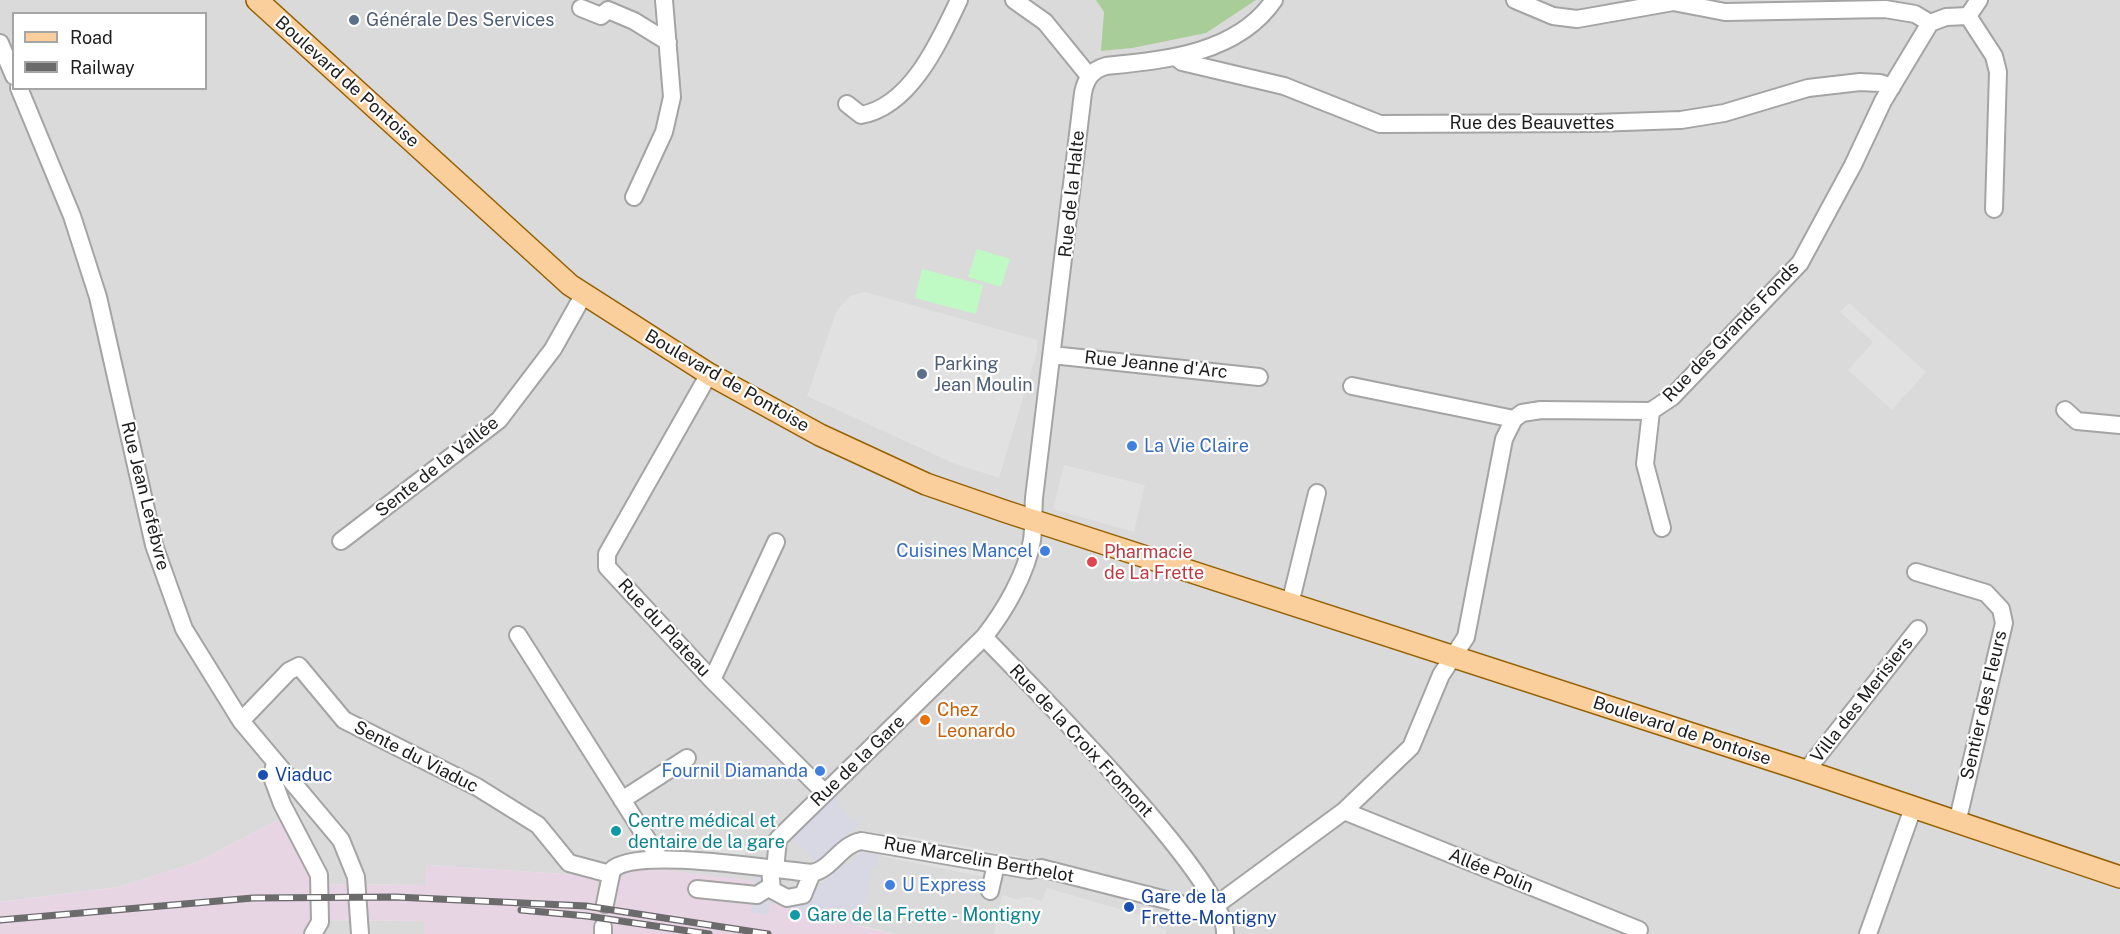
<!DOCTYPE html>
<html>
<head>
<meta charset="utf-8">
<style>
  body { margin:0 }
  #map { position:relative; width:2120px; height:934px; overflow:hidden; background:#eeeae3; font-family:"Public Sans",sans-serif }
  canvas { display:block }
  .legend { position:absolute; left:12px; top:12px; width:195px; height:78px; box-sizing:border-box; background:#fff; border:2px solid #a5a5a5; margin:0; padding:8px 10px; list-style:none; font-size:18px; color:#1d1d1d }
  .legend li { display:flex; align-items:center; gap:12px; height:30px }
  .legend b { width:30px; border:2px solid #a5a5a5 }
</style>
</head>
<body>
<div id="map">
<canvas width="2120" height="934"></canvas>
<ul class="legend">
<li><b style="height:8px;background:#fbcf9b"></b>Road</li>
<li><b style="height:8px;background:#6b6b6b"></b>Railway</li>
</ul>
</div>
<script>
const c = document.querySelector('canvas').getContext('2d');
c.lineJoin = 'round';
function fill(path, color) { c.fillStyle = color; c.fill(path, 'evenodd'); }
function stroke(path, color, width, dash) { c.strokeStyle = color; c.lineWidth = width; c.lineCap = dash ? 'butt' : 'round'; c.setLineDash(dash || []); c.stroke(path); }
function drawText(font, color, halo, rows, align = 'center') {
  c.font = font + ' "Public Sans",sans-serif'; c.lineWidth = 4.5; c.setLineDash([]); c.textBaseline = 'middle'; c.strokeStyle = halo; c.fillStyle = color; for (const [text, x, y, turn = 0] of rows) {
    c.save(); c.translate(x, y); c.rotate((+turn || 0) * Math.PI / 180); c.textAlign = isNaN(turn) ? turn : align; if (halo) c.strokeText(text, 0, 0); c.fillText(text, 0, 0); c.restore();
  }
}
fill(new Path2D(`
  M0,0H2120V934H895L751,899L754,881L616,896L600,903L596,891L578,875L427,865L426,885L310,884L282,818L198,862L119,887L0,902ZM14,14H206V88H14Z
  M310,920L424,921V934H305Z`), '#dbdada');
fill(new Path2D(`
  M282,818L309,869L310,884L426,885L427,865L578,875L580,872L597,879L596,891L600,903L616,895L621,878L627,872L642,867L754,881L751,899L851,918L850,924L895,934H609L597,926L595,934H424V921L311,920L305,934H0V902L119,887L198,862Z`), '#e7d5e4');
fill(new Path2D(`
  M1096,0H1256L1206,33L1132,48L1101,51L1104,12Z`), '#a9cd98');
fill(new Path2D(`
  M977,249L1010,259L1001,287L968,277Z
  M922,269L983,285L976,314L915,298Z`), '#bff9c3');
fill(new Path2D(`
  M865,292L1037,340V352L999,478L953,463L807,396L837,310L850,296Z
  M1849,303L1926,372L1892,410L1848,370L1873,342L1840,312Z
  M1064,465L1145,485L1134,532L1053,509Z
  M885,832L1020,856L1017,862L986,869L984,877L881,856Z
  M712,842L746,846L744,861L682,853V847L711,850Z
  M1047,888L1143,916L1154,926L1167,930L1166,934H994L1002,895L1016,899L1029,897L1042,901Z`), '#e1e1e1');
fill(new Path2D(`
  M834,792L838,796V804L850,818L861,822L824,858L816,861L790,835Z
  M866,847L880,850L877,868H872L860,926L850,924V918L770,903L768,915L751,912L760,884L754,880L755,876L764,878L767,889L806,898L833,874L843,862L848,866Z`), '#d7d8e4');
const minor = new Path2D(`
  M1014,0L1045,22L1089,76
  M1515,0L1553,16L1577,19L1673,2L1725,12L1885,9L1915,14L1930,23
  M581,8L601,16L608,10L634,21L668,42
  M1968,16L1994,56L1998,72L1994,209
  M0,43L14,76
  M1177,58L1182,62L1284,86L1380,124L1595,123L1681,120L1724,113L1808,88L1860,82L1880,83L1892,87
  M19,88L72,216L98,297L154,545L184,629L241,721L341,840L356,877L360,934
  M847,104L861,115C911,106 939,42 959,0
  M634,197L664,132L672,97L664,0
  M1052,355L1259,377
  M709,374L607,554V567L712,680L825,793
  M1352,386L1514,419
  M2065,410L2077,421L2120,425
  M1651,411L1645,464L1662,528
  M341,541L499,420L553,349L584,294
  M1916,572L1986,593L2001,609L2004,623L1957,823
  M1290,604L1317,493
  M518,635L659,858
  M984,637C1027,682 1229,882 1225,934
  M712,680L776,542
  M241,721L289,671L299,666L344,720L477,787L538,825L569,863L610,874
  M275,763L272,777L282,804L319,875L320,922L313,934
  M1806,771L1918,629
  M622,800L687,758
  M1344,811L1639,930
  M770,869L772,890L787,898L803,895L812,873
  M775,870L778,839L984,637C1004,612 1027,573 1032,540C1034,527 1033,512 1034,498L1083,93C1086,78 1092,70 1106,66C1165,60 1237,54 1274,0
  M697,889L757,895L771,886
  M990,891L996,864
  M605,904L612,870C634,846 776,870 812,873C832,869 840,845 861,841L1030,870L1041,868L1178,903L1194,910L1208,911L1344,811L1411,747L1441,675L1466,637L1504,439L1514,419L1522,413L1541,410L1651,411L1672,397L1800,263L1853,165L1883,101L1930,23L1946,17L1968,16L1979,0
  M603,934V927
  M1868,934L1913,808`);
const major = new Path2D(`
  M257,0L570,285L709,374L820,435L926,484L1007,512L1806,771L2120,877`);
stroke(minor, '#a4a4a4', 20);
stroke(major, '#956002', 24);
stroke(minor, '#fff', 16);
stroke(major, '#fbcf9b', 21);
const rail = new Path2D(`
  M521,910L587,916L709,934
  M0,920L253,898L396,897L586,906L768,934`);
stroke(rail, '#6b6b6b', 7);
stroke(rail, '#fff', 4.5, [14]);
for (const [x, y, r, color] of [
  [354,20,6,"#5c6f8a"],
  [922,374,6,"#5c6f8a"],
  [1132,446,6,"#3f7fe0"],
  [1045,551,6,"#3f7fe0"],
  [1092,562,6,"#e0444e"],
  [925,720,6,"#e8710a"],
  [820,771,6,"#3f7fe0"],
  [263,775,6,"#1a4fb4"],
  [616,831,6,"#0f9aa8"],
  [890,885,6,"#3f7fe0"],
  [1129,907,6,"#1a4fb4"],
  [795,915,6,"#0f9aa8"]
]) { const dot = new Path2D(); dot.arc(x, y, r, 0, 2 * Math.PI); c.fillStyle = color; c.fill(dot); stroke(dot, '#fff', 2); }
drawText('18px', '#4e5e75', '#fff', [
  ["Générale Des Services",366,20],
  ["Parking",934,364],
  ["Jean Moulin",934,385]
], 'left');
drawText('18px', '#1d1d1d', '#fff', [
  ["Boulevard de Pontoise",347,82,42],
  ["Rue des Beauvettes",1532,123],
  ["Rue de la Halte",1072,194,-84],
  ["Rue des Grands Fonds",1731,332,-46],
  ["Rue Jeanne d'Arc",1156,365,6],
  ["Boulevard de Pontoise",727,381,30],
  ["Sente de la Vallée",437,467,-38],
  ["Rue Jean Lefebvre",145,496,76],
  ["Rue du Plateau",664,628,47],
  ["Villa des Merisiers",1862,700,-52],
  ["Sentier des Fleurs",1984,705,-77],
  ["Boulevard de Pontoise",1682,731,18],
  ["Rue de la Croix Fromont",1081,741,47],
  ["Sente du Viaduc",416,757,27],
  ["Rue de la Gare",858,761,-44],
  ["Rue Marcelin Berthelot",979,860,10],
  ["Allée Polin",1491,871,22]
]);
drawText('18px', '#366cbe', '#fff', [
  ["La Vie Claire",1144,446],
  ["Cuisines Mancel",1033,551,"right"],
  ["Fournil Diamanda",808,771,"right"],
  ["U Express",902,885]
], 'left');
drawText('18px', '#be3a42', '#fff', [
  ["Pharmacie",1104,552],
  ["de La Frette",1104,573]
], 'left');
drawText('18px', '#c56008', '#fff', [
  ["Chez",937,710],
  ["Leonardo",937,731]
], 'left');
drawText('18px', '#164399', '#fff', [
  ["Viaduc",275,775],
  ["Gare de la",1141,897],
  ["Frette-Montigny",1141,918]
], 'left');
drawText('18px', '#0d838f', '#fff', [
  ["Centre médical et",628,821],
  ["dentaire de la gare",628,842],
  ["Gare de la Frette - Montigny",807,915]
], 'left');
</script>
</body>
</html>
